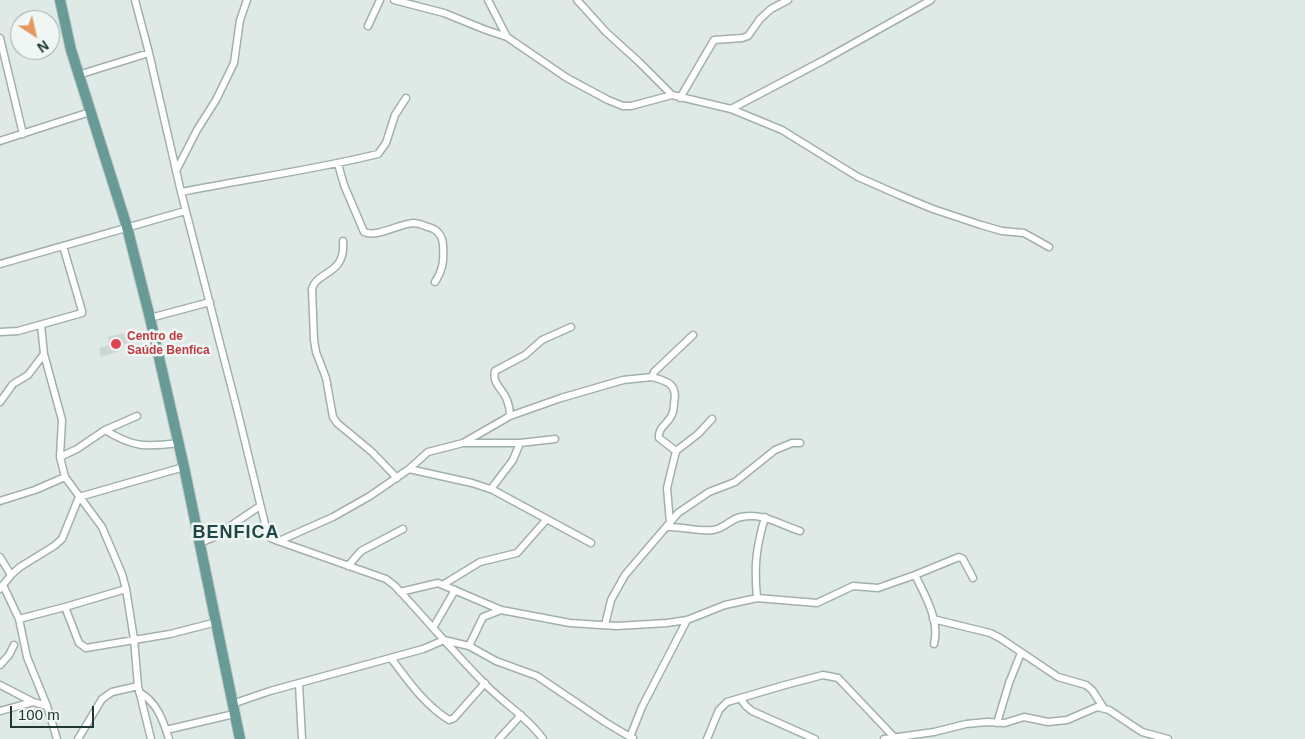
<!DOCTYPE html>
<html>
<head>
<meta charset="utf-8">
<style>
  body { margin:0 }
  #map { position:relative; width:1305px; height:739px; overflow:hidden; background:#dfe9e6; font-family:Arial,sans-serif }
  canvas { display:block }
  .north { position:absolute; left:10px; top:10px; width:50px; height:50px; box-sizing:border-box; background:#eff6f4; border:1px solid #9daaa8; border-radius:50%; rotate:145deg; font-size:14px; font-weight:700; line-height:20px; text-align:center; color:#213735 }
  .north::after { content:''; display:block; margin:auto; width:18px; height:22px; background:#e6985f; clip-path:polygon(50% 0,100% 100%,50% 72%,0 100%) }
  .scale { position:absolute; left:10px; top:706px; width:84px; height:22px; box-sizing:border-box; border:2px solid #213735; border-top:0; padding-left:6px; font-size:15px; line-height:18px; white-space:nowrap; color:#213735; -webkit-text-stroke:4px #eff6f4; paint-order:stroke }
</style>
</head>
<body>
<div id="map">
<canvas width="1305" height="739"></canvas>
<div class="north">N</div>
<div class="scale">100 m</div>
</div>
<script>
const c = document.querySelector('canvas').getContext('2d');
c.lineJoin = 'round';
function fill(path, color) { c.fillStyle = color; c.fill(path, 'evenodd'); }
function stroke(path, color, width, dash) { c.strokeStyle = color; c.lineWidth = width; c.lineCap = dash ? 'butt' : 'round'; c.setLineDash(dash || []); c.stroke(path); }
function drawText(font, color, halo, rows, align = 'center') {
  c.font = font + ' Arial,sans-serif'; c.lineWidth = 5; c.setLineDash([]); c.textBaseline = 'middle'; c.strokeStyle = halo; c.fillStyle = color; for (const [text, x, y, turn = 0] of rows) {
    c.save(); c.translate(x, y); c.rotate((+turn || 0) * Math.PI / 180); c.textAlign = isNaN(turn) ? turn : align; if (halo) c.strokeText(text, 0, 0); c.fillText(text, 0, 0); c.restore();
  }
}
fill(new Path2D(`
  M128,332L130,343L117,345L118,352L101,357L99,348L109,345L108,337Z`), '#cdd8d5');
const street = new Path2D(`
  M135,0L149,53L181,192L237,409L267,532L271,538L278,541L386,579L395,586C426,619 455,654 487,686C505,704 528,718 543,739
  M394,0L444,13L486,30L507,37
  M488,0L507,37L567,78L608,100L623,106H631L672,95
  M577,0L606,32L639,62L672,95L731,109L824,60L931,0
  M368,26L380,0
  M0,38L23,134
  M78,75L149,53
  M680,98L714,40L742,38L748,36L760,19L771,9L788,0
  M731,109L782,130L858,177L899,195L933,209L981,225L1002,231L1024,233L1049,247
  M0,141L90,112
  M338,164L344,185L364,232C376,238 399,224 413,223C418,223 423,225 428,227C437,229 443,236 443,246C444,260 443,270 435,282
  M176,171L197,130L216,100L234,63L240,20L247,0
  M181,192C246,179 313,170 378,154L386,143L395,115L406,98
  M343,241C346,276 317,270 312,289L314,340L316,352L326,378L333,417L337,423L372,452L397,478
  M0,264L185,211
  M150,318L210,302
  M41,325L44,354L62,420L60,457L65,477L102,527L122,574L126,589L134,639L138,686L151,739
  M0,332L18,331L82,313V311L63,246
  M652,377C667,381 678,384 674,403C674,407 673,414 670,418C666,425 658,428 659,438L676,451
  M0,402L13,384L28,375L44,354
  M510,416C510,411 509,405 507,400C503,389 492,384 495,371L525,355L542,340L571,327
  M105,430C134,448 146,447 179,443
  M464,443H520L555,439
  M60,457L77,449L105,430L137,416
  M409,469L472,483L493,490L591,543
  M491,489L513,460L520,443
  M0,501L35,490L65,477
  M670,523L667,488L676,451L698,434L712,419
  M667,527C682,526 697,532 713,530C724,529 730,519 741,517C763,512 780,525 800,531
  M279,541L333,517L370,496L409,469L428,452L463,443L510,416L561,398L623,380L652,377L654,372L693,335
  M200,543L214,537L260,506
  M0,557L11,575
  M348,566L361,551L403,529
  M915,575L959,557L963,559L973,578
  M444,584L480,562L517,553L547,519
  M3,585L19,619L27,657L47,706L57,739
  M0,589L11,575L20,567L54,546L62,539L79,497L184,467
  M400,592L438,583L501,610L570,623L617,626L667,623L687,620L725,605L757,598L817,603L853,586L878,588L915,575C925,595 940,621 934,644
  M757,598C754,566 756,548 765,517
  M65,607L79,643L86,648L170,634L217,622
  M19,619L65,607L126,589
  M933,619L990,633L1000,638L1058,677L1086,685L1092,690L1103,707
  M605,625L611,600L625,575L678,513L709,492L735,482L775,450L792,443H800
  M433,628L455,590
  M469,646L483,617L501,610
  M391,658C408,681 424,704 449,720L454,718L485,683
  M0,665L9,655L14,645
  M299,684L302,739
  M0,685L33,702L47,706
  M139,692C157,702 163,720 169,739
  M740,698L746,706L752,711L815,739
  M232,704L270,691L423,649L444,640L469,646L496,661L537,676L605,722L630,737L631,739
  M0,711L33,702
  M997,723L1009,683L1021,653
  M166,730L234,714
  M633,738L630,737L642,707L687,620
  M78,739L102,699L112,692L138,686
  M499,739L521,715
  M707,739L719,710L727,702L785,685L823,675L838,678L894,737
  M884,739L934,732L966,724L987,722L1005,723L1024,717L1048,722L1067,720L1097,707L1109,710L1142,732L1168,739`);
const primary = new Path2D(`
  M60,0L71,50L127,227L150,318L184,467L240,739`);
stroke(street, '#a2b0ad', 9);
stroke(primary, '#bcc3c2', 12);
stroke(street, '#fff', 6);
stroke(primary, '#679b97', 10);
for (const [x, y, r, color] of [
  [116,344,6,"#e0444e"]
]) { const dot = new Path2D(); dot.arc(x, y, r, 0, 2 * Math.PI); c.fillStyle = color; c.fill(dot); stroke(dot, '#eff6f4', 2); }
drawText('bold 12px', '#be3a42', '#eff6f4', [
  ["Centro de",127,337],
  ["Saúde Benfica",127,351]
], 'left');
c.letterSpacing = '1px';
drawText('bold 18px', '#1f4745', '#eff6f4', [
  ["BENFICA",236,533]
]);
c.letterSpacing = '0px';
</script>
</body>
</html>
